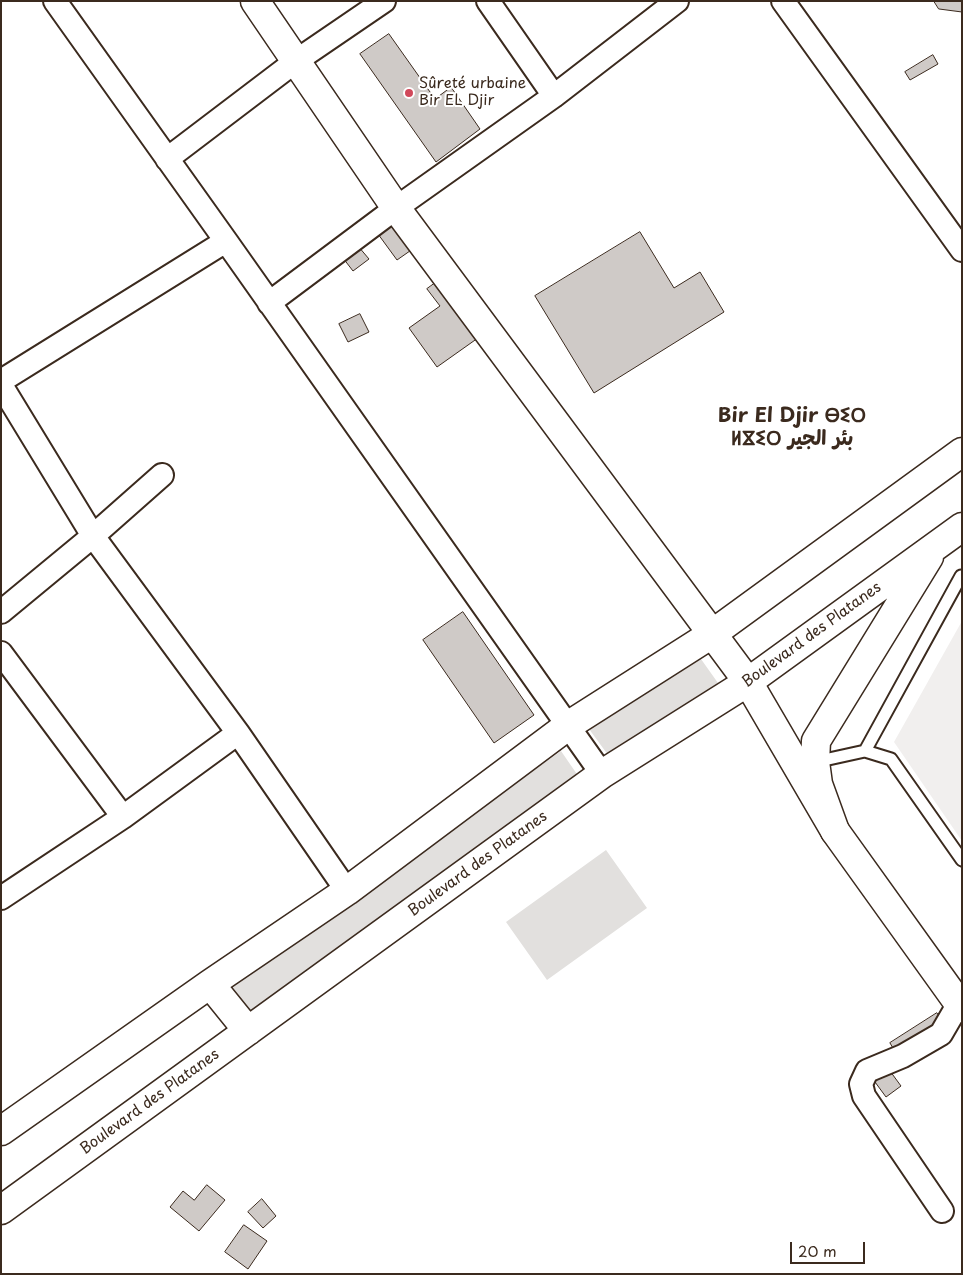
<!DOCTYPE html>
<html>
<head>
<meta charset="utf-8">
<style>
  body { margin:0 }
  #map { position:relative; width:963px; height:1275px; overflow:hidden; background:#fff; font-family:"Playpen Sans",sans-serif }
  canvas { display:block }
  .frame { position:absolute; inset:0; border:2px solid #3b2a1e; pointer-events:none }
  .scale { position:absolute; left:790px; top:1242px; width:75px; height:22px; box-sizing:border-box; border:2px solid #3b2a1e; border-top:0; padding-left:6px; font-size:15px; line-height:18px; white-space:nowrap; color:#3b2a1e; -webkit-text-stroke:4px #fff; paint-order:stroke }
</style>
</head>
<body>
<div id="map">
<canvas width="963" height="1275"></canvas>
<div class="frame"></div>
<div class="scale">20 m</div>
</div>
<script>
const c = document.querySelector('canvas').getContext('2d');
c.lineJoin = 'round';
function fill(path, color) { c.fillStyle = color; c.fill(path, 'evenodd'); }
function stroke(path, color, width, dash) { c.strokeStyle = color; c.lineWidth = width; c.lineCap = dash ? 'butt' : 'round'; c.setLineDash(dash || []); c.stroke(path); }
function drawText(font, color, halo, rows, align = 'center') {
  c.font = font + ' "Playpen Sans","Playpen Sans Arabic","Noto Sans Tifinagh",sans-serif'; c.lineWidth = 4; c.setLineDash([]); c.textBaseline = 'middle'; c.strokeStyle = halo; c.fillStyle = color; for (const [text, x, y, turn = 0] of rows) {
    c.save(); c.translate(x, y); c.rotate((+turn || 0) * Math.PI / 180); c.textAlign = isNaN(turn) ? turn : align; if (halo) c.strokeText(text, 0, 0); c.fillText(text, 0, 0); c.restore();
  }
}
fill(new Path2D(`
  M962,621V841L894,742Z`), '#f1efee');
fill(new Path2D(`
  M696,652L718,683L611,759L589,729Z
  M561,751L581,780L248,1015L228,987Z
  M606,850L647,908L547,980L506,922Z`), '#e2e0de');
const building = new Path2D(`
  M934,1H962V12L939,9Z
  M389,34L435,99L451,87L480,129L436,162L360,54Z
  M933,55L938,64L910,80L905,72Z
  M398,219L417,246L397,260L378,234Z
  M640,232L674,288L700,272L724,312L594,393L535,296Z
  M358,246L369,259L353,271L343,258Z
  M445,276L485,333L437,367L409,328L440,306L427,289Z
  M360,314L369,332L348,342L339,324Z
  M463,612L534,715L494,743L423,640Z
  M937,1013L945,1025L897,1055L890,1043Z
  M890,1071L901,1086L886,1097L875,1082Z
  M207,1185L225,1200L199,1231L170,1207L183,1191L194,1200Z
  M262,1199L276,1216L263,1228L248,1212Z
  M244,1225L267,1241L248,1269L225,1252Z`);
fill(building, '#cfcac7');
stroke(building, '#3b2a1e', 1);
const service = new Path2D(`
  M865,751L961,576
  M815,762L865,751L891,759L962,860`);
const minor = new Path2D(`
  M55,1L226,241L602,774
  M488,1L554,96
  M783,1L962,250
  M167,159L296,61L384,1
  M269,303L396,208L554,96L677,1
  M1,381L226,241
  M1,385L93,536L238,733L347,891
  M1,612L93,536L162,475
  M1,653L123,817
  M1,898L123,817L238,733
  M942,1211L864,1096L861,1084L867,1071L903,1056L941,1034L959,1003`);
const tertiary = new Path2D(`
  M255,1L396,208L748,682L835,831L962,1008`);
const primary = new Path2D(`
  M835,831L818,784L815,762L816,741L929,557
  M210,984L248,1031
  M1,1131L210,984L347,891L569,725L712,634L962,452
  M1,1210L602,774L748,682L962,527`);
stroke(service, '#3b2a1e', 15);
stroke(minor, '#3b2a1e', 26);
stroke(tertiary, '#3b2a1e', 31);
stroke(primary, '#3b2a1e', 31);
stroke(service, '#fff', 11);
stroke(minor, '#fff', 22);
stroke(tertiary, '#fff', 28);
stroke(primary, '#fff', 28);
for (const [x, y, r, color] of [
  [409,93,5,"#d1495b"]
]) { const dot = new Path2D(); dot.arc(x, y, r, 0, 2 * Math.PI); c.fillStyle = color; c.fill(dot); stroke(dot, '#fff', 2); }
drawText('15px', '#3b2a1e', '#fff', [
  ["Sûreté urbaine",419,84],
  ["Bir EL Djir",419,101]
], 'left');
drawText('15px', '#3b2a1e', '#fff', [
  ["Boulevard des Platanes",812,635,-36],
  ["Boulevard des Platanes",478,864,-36],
  ["Boulevard des Platanes",150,1102,-36]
]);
drawText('bold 20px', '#3b2a1e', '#fff', [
  ["Bir El Djir ⴱⵉⵔ",792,416],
  ["ⵍⴵⵉⵔ بئر الجير",792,439]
]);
</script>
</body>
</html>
